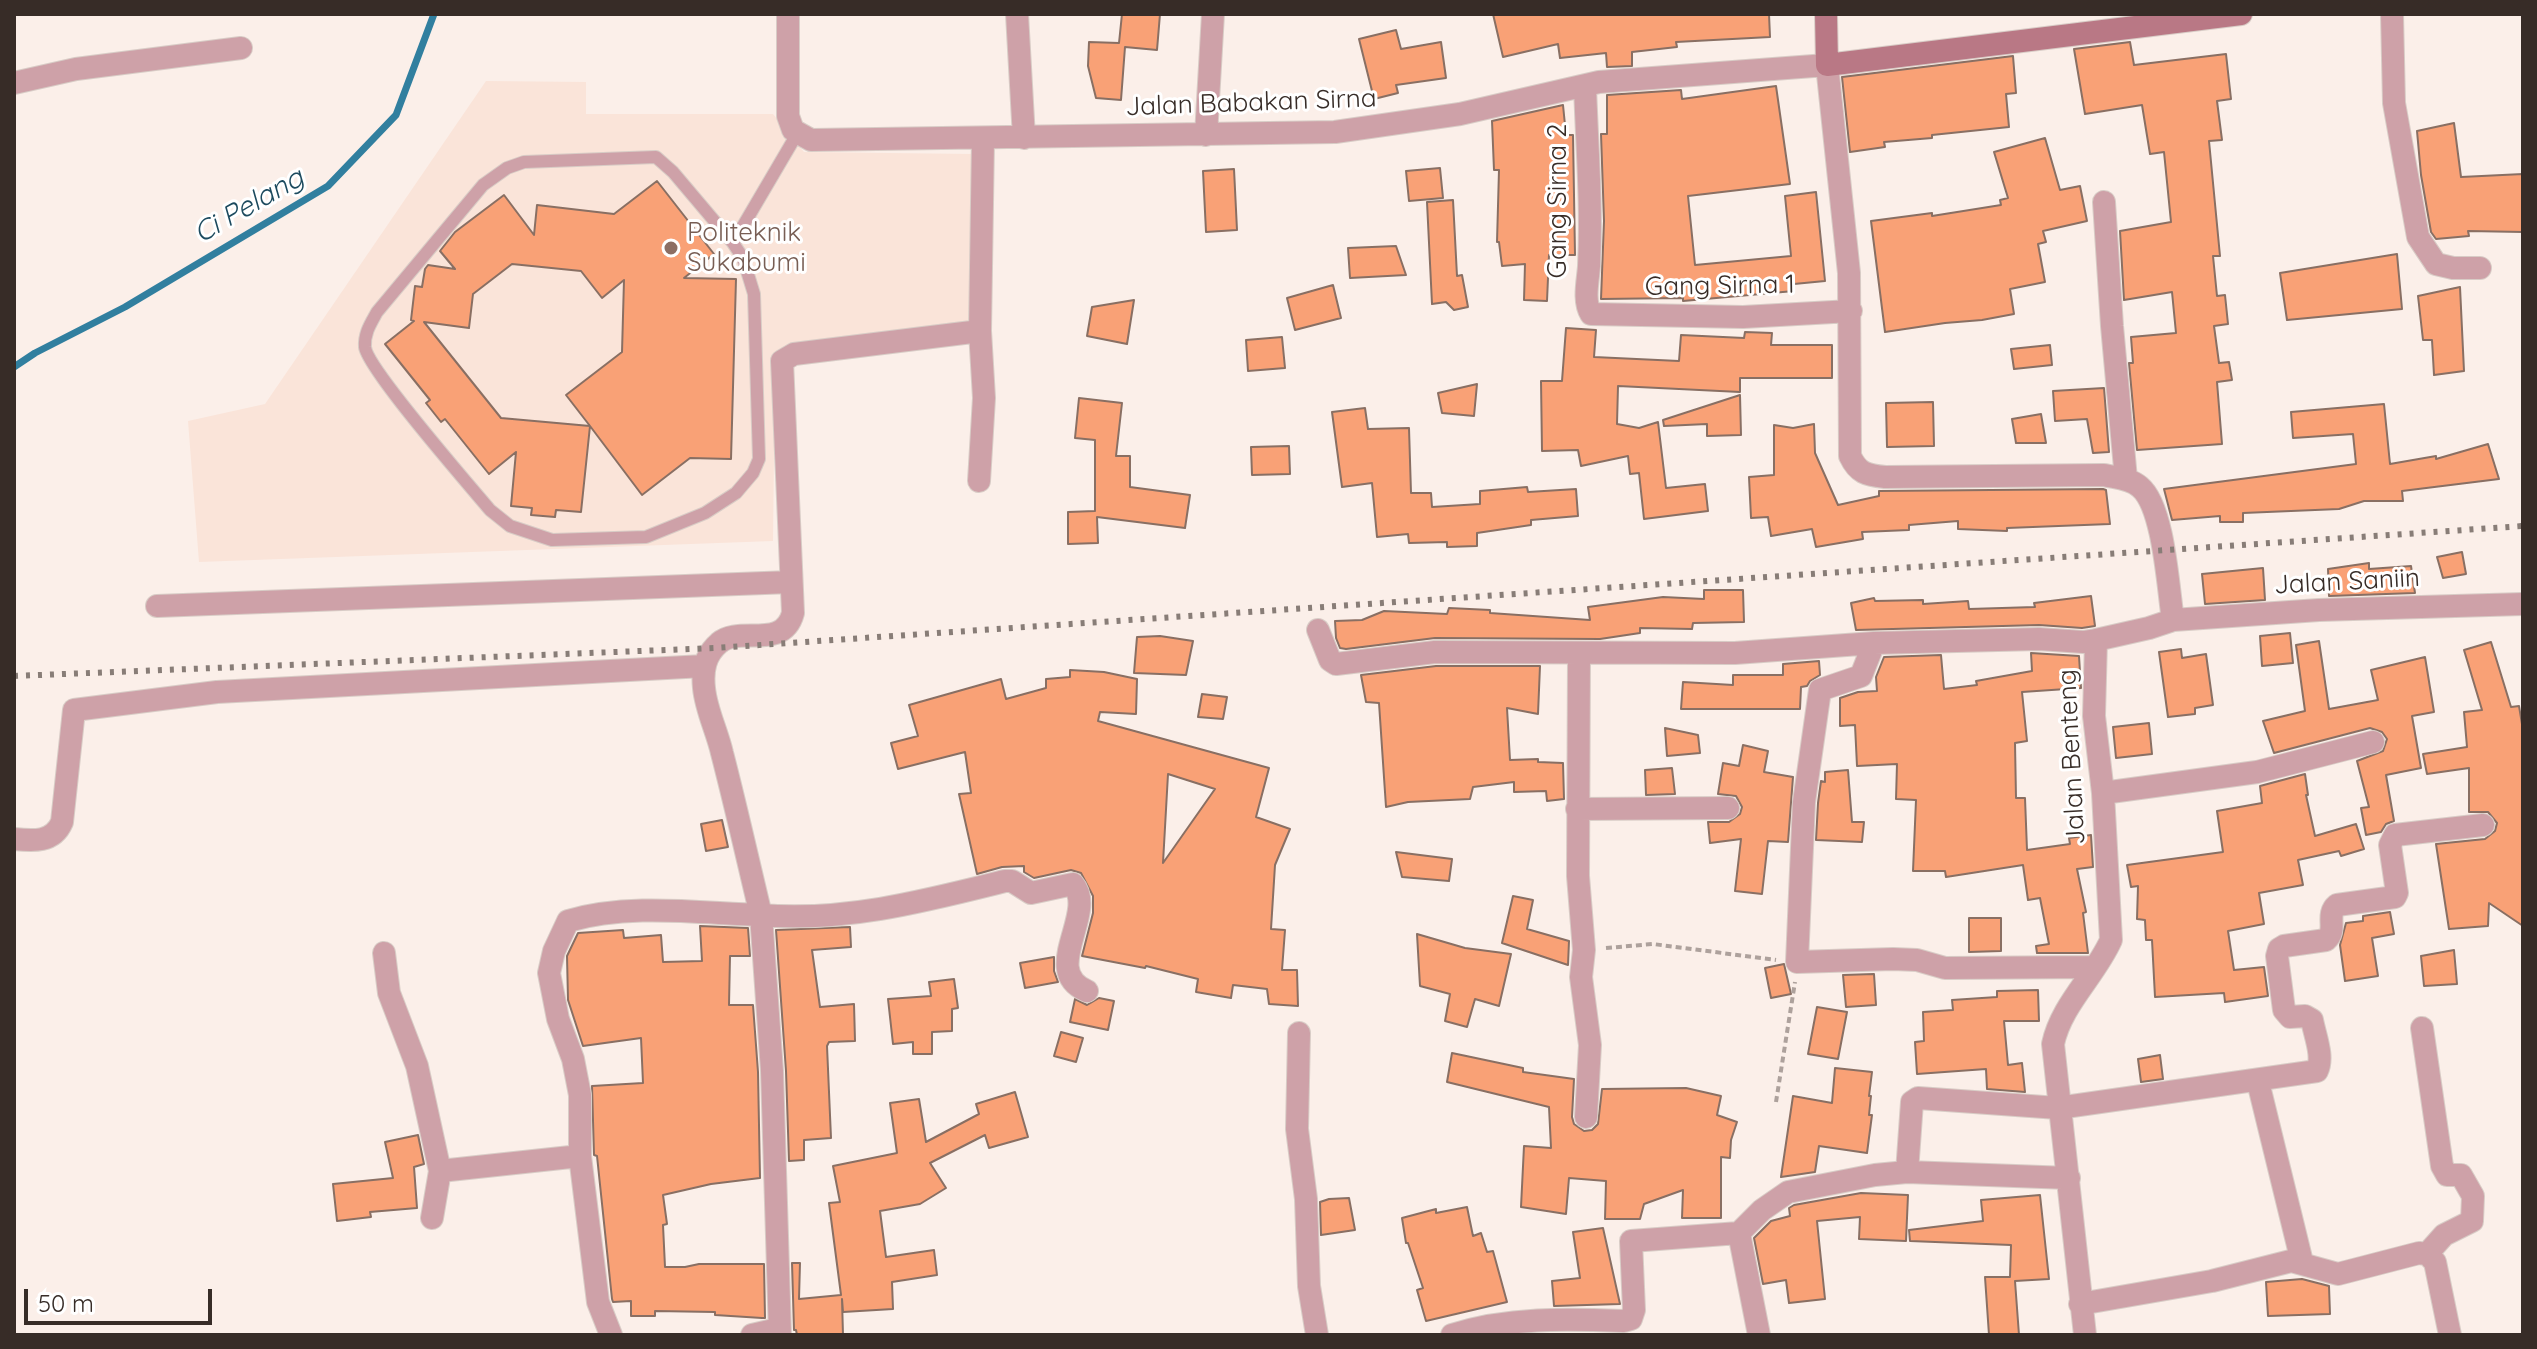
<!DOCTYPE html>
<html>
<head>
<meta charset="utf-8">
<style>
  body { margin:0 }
  #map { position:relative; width:2537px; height:1349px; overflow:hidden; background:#fbefe9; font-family:Quicksand,sans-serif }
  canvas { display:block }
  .frame { position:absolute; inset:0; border:16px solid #372c27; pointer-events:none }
  .scale { position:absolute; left:24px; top:1289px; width:188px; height:36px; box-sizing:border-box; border:4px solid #372c27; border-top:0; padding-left:10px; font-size:24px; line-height:28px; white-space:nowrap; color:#372c27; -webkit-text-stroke:6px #fff; paint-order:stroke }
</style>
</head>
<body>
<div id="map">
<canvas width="2537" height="1349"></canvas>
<div class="frame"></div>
<div class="scale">50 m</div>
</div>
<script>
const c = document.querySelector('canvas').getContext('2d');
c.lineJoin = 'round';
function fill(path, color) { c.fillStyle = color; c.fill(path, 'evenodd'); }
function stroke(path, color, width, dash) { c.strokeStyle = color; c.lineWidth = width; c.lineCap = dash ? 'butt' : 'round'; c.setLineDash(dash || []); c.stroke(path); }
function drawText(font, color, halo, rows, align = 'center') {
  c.font = font + ' Quicksand,sans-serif'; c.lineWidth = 6; c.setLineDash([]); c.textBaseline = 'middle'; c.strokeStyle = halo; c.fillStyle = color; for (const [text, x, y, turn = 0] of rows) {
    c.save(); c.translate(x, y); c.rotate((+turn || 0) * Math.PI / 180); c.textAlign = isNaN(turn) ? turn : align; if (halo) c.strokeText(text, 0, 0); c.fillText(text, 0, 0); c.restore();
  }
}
fill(new Path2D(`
  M486,81L586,82V114H773L804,152L974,154L968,342L775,364L773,541L199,562L188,421L265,404Z`), '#fae4d9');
stroke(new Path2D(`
  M14,367L35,353L125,307L328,186L396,115L434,14`), '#317f9f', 7);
const building = new Path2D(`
  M1122,14H1160L1157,50L1125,47L1121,100L1096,98L1088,66L1089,42L1119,43Z
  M1493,14H1769L1770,37L1676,42L1677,47L1632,52V66L1607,67L1606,53L1560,58L1558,44L1503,57Z
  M1396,30L1401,49L1441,42L1446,78L1396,85L1398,93L1374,99L1359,39Z
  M2130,42L2134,65L2226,54L2231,99L2217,101L2222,140L2209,141L2220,256H2213L2217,296L2225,295L2228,324L2214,326L2219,363L2229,362L2232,380L2217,382L2222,444L2137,450L2129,363H2133L2131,337L2176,333L2172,292L2124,300L2120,231L2171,222L2164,152L2150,154L2142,105L2085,114L2074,49Z
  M2013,56L2016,93L2006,94L2009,127L1932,135V138L1884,142L1885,147L1850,152L1842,77Z
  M1776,86L1790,184L1688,196L1695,265L1791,256L1785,196L1816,192L1825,281L1794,284V291L1683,301V298L1601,299L1604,221L1601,134H1607V95L1681,90L1682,99Z
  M1563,105L1566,135H1573L1575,255H1549L1547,301L1524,300L1525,264L1502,266L1499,242H1497L1499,170H1494L1492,121Z
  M2454,123L2461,177L2523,174V232L2468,231L2469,236L2436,239L2431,232L2421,175L2417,131Z
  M2045,138L2060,190L2080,186L2087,221L2043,231L2046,242L2038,244L2045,282L2010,289L2014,314L1982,320L1945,323L1885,332L1871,221L1932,213V216L2001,205L2000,200L2008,198L1994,152Z
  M1440,168L1443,198L1409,201L1406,171Z
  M1234,169L1237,230L1206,232L1203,171Z
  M657,181L714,254L684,278L736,279L731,459L690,458L642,495L590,426L581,512L556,510L555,517L531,515L532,508L511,506L516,452L489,474L445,419L441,422L426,403L430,400L385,344L414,321L411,320L415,286L422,287L425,269L428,265L455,269L440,251L455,232L504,195L534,235L537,205L614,214ZM512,264L581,271L602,298L624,280L622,352L566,395L590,426L501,418L424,322L469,328L473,294Z
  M1453,200L1457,276L1462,275L1468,307L1454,310L1446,302L1432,304L1427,202Z
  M1396,246L1406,275L1350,278L1348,248Z
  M2397,254L2402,309L2287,320L2280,273Z
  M1333,285L1341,318L1295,330L1287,298Z
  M2460,287L2464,371L2434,375L2432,340H2423L2418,296Z
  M1134,300L1127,344L1087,336L1092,307Z
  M1566,328L1596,330L1594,357L1679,361L1681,335L1744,338L1745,332L1772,333L1771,345H1832V378H1740V392L1618,386L1617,424L1639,428L1658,422L1666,488L1705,484L1708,511L1644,519L1639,473L1630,474L1628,456L1581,466L1578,450L1542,451L1541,381H1562Z
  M1282,337L1285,368L1248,371L1246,340Z
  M2050,345L2052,365L2014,369L2011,349Z
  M1477,384L1474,416L1442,413L1438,393Z
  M2104,388L2109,452L2093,453L2087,419L2055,421L2053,391Z
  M1740,395L1741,435L1707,436V424L1664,426L1663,420Z
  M1079,398L1122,403L1116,456H1130V487L1190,495L1185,528L1097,517L1098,543L1068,544V512L1095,511V440L1075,438Z
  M1933,402L1934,446L1887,447L1886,403Z
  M2384,404L2390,464L2436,456V459L2488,444L2499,479L2402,491L2403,501H2364L2339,509L2243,513V522H2220V516L2172,520L2164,489L2356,464L2353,434L2293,438L2291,412Z
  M1365,408L1368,429L1409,428L1411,493H1431L1432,507L1480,504V491L1527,487L1528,492L1576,489L1578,516L1531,520V525L1477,533V546L1447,547V542L1409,543L1408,534L1377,537L1372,483L1342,487L1332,412Z
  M2041,414L2046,443H2016L2012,419Z
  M1814,424L1815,453L1838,505L1879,496V491L2103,489L2106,490L2110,524L2007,528V531L1958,529V521L1909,525V530L1862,532L1863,539L1816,547L1812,529L1771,536L1768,517L1751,518L1749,477L1774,475V425L1793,428Z
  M1289,446L1290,474L1252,475L1251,447Z
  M2462,552L2466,574L2443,578L2437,557Z
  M2369,563V569L2411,566L2415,593L2329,596L2328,569Z
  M2263,568L2265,600L2205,604L2202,574Z
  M1704,590H1743L1744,622L1693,623L1692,629L1640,628V633L1600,639L1435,638L1346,649L1340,648L1336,638L1335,621L1362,620L1384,611L1447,614L1449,608L1490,610V613L1590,620L1588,607L1663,597L1704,599Z
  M2091,596L2095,626L2082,628L2039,625L1856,630L1851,603L1874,598L1875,601L1923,600V604L1968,601L1969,609L2035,607L2034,603Z
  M2290,633L2293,663L2262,666L2260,636Z
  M1160,636L1193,641L1186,675L1134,673L1137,637Z
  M2319,641L2329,709L2378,700L2371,670L2425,657L2434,712L2412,716L2421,768L2386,775L2394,821L2386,824L2381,832L2366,835L2361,808L2369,807L2357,761L2383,751L2387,739L2382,732L2370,728L2274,753L2263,721L2305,711L2296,645Z
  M2491,642L2511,707L2519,706L2523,730V926L2489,903L2488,926L2449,929L2436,844L2485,839L2495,831L2497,823L2488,812H2469V768L2427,774L2423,754L2467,747L2464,712L2482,710L2464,650Z
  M2181,649L2182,658L2206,654L2213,705L2195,708V714L2168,717L2159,652Z
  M2031,653L2079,656L2081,688L2022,692L2027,741L2015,743L2016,798H2025L2027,850L2070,844L2069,838L2091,835L2093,867L2077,869L2086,912L2083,913L2088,953H2037L2036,946L2049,944L2040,898L2028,900L2023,865L1946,877L1945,871H1913L1916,800L1896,799L1897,764L1857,766L1855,725L1840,726V698L1858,692L1877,691L1876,677L1884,657L1941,655L1944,689L1977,685L1976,681L2032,671Z
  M1819,661L1820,675L1810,681L1807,686L1801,687L1800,709H1681L1683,682L1733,685V675H1783V664Z
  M1436,666H1540L1538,714L1507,708L1510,760L1538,759V762L1563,763L1564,799L1547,801L1546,791L1514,792V782L1473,787L1470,799L1408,802L1386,807L1379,703L1366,702L1361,675Z
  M1070,670L1104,672L1137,679L1136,714L1100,712L1098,721L1269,768L1256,817L1290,829L1275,865L1271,929L1285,930L1282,970H1297L1298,1006L1269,1004L1267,989L1233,985L1231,998L1196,992L1198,979L1146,966L1145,968L1082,956L1093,913V896L1081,873L1071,870L1034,878L1024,872V866L1002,867L977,874L959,794L971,793L965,752L898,769L891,743L918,736L909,705L1001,679L1006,699L1046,688V679L1070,677ZM1168,774L1215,789L1163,863Z
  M1202,694L1227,697L1223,719L1198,717Z
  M2149,723L2152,754L2116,758L2113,727Z
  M1665,728L1698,735L1700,753L1667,756Z
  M1743,745L1768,751L1764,772L1793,777L1788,842L1768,841L1762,894L1735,891L1741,839L1710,843L1708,822H1729L1740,814L1742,807L1736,796L1718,794L1723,763L1739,766Z
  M1672,768L1675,794L1646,795L1645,770Z
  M1848,770L1852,822H1864L1862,842L1816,840L1818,803L1821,781L1825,782V772Z
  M2305,774L2308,795H2306L2315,836L2356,824L2364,849L2341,856L2339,851L2298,860L2303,885L2259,893L2264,924L2228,931L2234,970L2264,967L2268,996L2225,1002L2224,993L2155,997L2152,940H2146L2145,920L2137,919L2138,886L2131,887L2127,865L2223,852L2217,811L2262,803L2260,786Z
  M722,820L728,847L706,851L701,824Z
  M1396,852L1452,859L1449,881L1402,877Z
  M1513,896L1533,900L1527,929L1569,941L1568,965L1502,943Z
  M2390,912L2394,934L2372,938L2378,976L2345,981L2340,945L2346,923L2363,921V916Z
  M1969,918H2001V951L1969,952Z
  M700,926L748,928L750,956H730L729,1005H753L758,1072L760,1178L711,1184L663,1195L667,1224L663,1225L665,1267H685L699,1264H764L765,1318H762L715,1315V1312L655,1311V1316H631V1301L613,1302L612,1299L597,1156L594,1155L592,1086L643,1083L641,1038L583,1046L568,1000L567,956L578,933L623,930L624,938L661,935L663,962L702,961Z
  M850,927L851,947L812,950L820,1007L854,1004L855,1041L829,1042L827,1046L831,1138L804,1140V1160L789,1161L786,1071L776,930Z
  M1417,934L1465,948L1511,954L1499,1006L1475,999L1467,1027L1445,1021L1450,994L1420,986Z
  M2454,950L2457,984L2424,986L2421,956Z
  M1054,957V971L1058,982L1025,988L1020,963Z
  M1784,964L1791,994L1771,998L1765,968Z
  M1874,974L1876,1005L1846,1007L1843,975Z
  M954,979L958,1008L952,1009V1031L932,1032V1054H913V1042L893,1044L888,999L931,996L929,982Z
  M2038,990L2039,1021H2004L2008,1065L2022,1063L2025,1092L1987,1089L1986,1069L1917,1074L1915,1042L1924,1041L1923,1012L1953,1010L1952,1000L1997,997V991Z
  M1099,998L1114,1001L1108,1030L1070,1022L1075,999L1087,1005Z
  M1817,1007L1847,1012L1838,1059L1808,1054Z
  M1061,1032L1083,1038L1076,1062L1054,1056Z
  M1452,1053L1523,1068V1072L1574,1079L1572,1117L1574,1124L1584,1131L1592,1130L1598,1124L1602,1089L1686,1088L1721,1096L1717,1115L1737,1122L1731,1140L1730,1158L1721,1157V1218H1682L1683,1190L1644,1204L1640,1219H1605L1606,1181L1569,1178L1566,1214L1521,1207L1524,1146L1551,1148L1549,1107L1447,1082Z
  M2160,1055L2163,1079L2141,1082L2138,1059Z
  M1835,1068L1872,1072L1869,1096H1871L1869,1115H1872L1867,1153L1819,1146L1815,1172L1781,1177L1793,1096L1832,1103Z
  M1015,1092L1028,1137L989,1148L985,1135L930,1163L946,1188L920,1204L880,1211L886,1257L934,1250L937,1275L892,1282L893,1309L843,1312L842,1299L843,1335H797L796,1330H794L792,1263H800L799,1299L841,1295L829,1203L840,1202L833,1166L897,1153L890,1103L919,1099L926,1142L979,1114L976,1104Z
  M418,1135L424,1164L414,1167L417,1208L370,1212L371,1217L337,1221L333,1184L393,1178L385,1142Z
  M1861,1193L1908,1195L1906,1241L1859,1239L1860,1217L1817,1221L1825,1299L1789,1303L1786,1280L1763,1284L1754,1238L1771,1221L1790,1216L1789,1208L1794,1205Z
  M2040,1195L2049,1279L2015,1281L2019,1335H1989L1985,1277H2010L2011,1245L1910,1241L1909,1230L1983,1221L1981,1200Z
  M1349,1198L1355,1230L1321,1235L1320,1202L1329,1199Z
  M1467,1207L1473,1236L1481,1233L1487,1252L1493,1251L1507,1302L1426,1321L1417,1290L1423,1288L1408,1243H1406L1402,1218L1436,1209V1213Z
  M1603,1228L1620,1304L1554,1306L1552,1281L1580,1278L1573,1232Z
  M2302,1279L2329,1286L2330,1314L2268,1316L2266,1282Z`);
fill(building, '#f9a176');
stroke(building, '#896f63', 2);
const service = new Path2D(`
  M733,243L673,172L656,157L524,162L507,168L483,185L377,312C371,323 364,333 365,347C367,368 469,485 490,510L510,526L552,540L646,537L705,513L736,493L753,473L759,459L754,294L743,258L733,243L797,134`);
const minor = new Path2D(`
  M788,14V116L793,130L811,140L1335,132L1460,114L1599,82L1827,65L1849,273L1850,456C1858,473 1866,475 1885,477L2104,475C2116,478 2130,478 2140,487C2164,507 2168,588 2173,620
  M1017,14L1024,138
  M2392,14L2394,103L2418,237L2436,264L2453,268H2480
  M14,83L76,69L241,48
  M1585,86C1587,146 1592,206 1589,266C1588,281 1583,301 1591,314L1743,317L1851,311
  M1206,135L1213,14
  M2104,202L2112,326L2126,479
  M979,481L984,398L980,331
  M157,606L791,582
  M1318,630L1330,660L1336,664L1435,652L1735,653L1874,643L2039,639L2083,642L2096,640
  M1874,643L1861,676L1820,690L1804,802L1797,962L1893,959L1917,960L1945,968L2095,967
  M1579,653L1578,876L1584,950L1581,977L1590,1045L1586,1117
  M2103,793L2257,772L2373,742
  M1577,809L1728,808
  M14,839C33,841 53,843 62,822L74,710L217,692L704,666
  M384,953L389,993L417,1066L440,1171L432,1218
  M2422,1028L2442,1166L2447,1175H2461L2473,1196L2472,1221L2444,1235L2427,1254
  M1299,1033L1297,1129L1306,1199L1309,1286L1317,1335
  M2258,1082L2302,1262
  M440,1171L580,1156
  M1907,1172L1912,1102L1918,1098L2058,1108L2317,1071C2324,1057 2315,1036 2312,1020L2305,1016L2290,1017L2284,1010L2277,956L2279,949L2284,946L2326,940C2338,930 2325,915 2337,905L2395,897L2397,893L2390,845L2395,835L2483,825
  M1739,1233L1759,1335
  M2080,1304L2212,1281L2291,1261L2338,1274L2419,1253L2427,1254L2435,1262L2450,1335
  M611,1335L598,1302L580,1156V1095L573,1059L558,1019L549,973L554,951L568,921C629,903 698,913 761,915C748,861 736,807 722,753C717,731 706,710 704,688C702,670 705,655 719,643C739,625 783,651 793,613L782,361L794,354L980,331L983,139
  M752,1335L778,1329
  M780,1335L772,1071L761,915C845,922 925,901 1005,881H1012L1031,893L1073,884C1098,913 1039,971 1087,991
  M1452,1335C1508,1317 1566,1319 1624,1321L1631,1319L1634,1310L1631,1241L1739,1233L1762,1210L1788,1192L1875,1175L1907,1172L2069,1178
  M2085,1335L2053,1044C2061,1005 2095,976 2111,940L2103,793L2094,716L2096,640L2149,628L2173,620L2319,610L2523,604`);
const secondary = new Path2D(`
  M1826,14L1827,65L2241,14`);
stroke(service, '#d8ccc6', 14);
stroke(minor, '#d8ccc6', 24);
stroke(secondary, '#d8ccc6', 24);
stroke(new Path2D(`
  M1606,948L1653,944L1776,960
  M1776,1102L1795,982`), '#ada19c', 4, [6, 4]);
stroke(service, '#cea1a8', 12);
stroke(minor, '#cea1a8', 22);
stroke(secondary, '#b97885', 22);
stroke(new Path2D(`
  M14,676L715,648L2523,526`), '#887d77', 6, [4, 8]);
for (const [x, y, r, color] of [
  [671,248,8,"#8d6e63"]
]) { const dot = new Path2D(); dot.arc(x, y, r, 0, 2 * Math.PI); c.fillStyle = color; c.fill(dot); stroke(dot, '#fff', 3); }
drawText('26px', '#372c27', '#fff', [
  ["Jalan Babakan Sirna",1251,103,-2],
  ["Gang Sirna 2",1558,201,-90],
  ["Gang Sirna 1",1720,286,-1],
  ["Jalan Saniin",2347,582,-3],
  ["Jalan Benteng",2072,757,-93]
]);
drawText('26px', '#785e54', '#fff', [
  ["Politeknik",687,233],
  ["Sukabumi",687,263]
], 'left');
drawText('italic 28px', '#1c4a5e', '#fff', [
  ["Ci Pelang",249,206,-30]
]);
</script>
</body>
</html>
